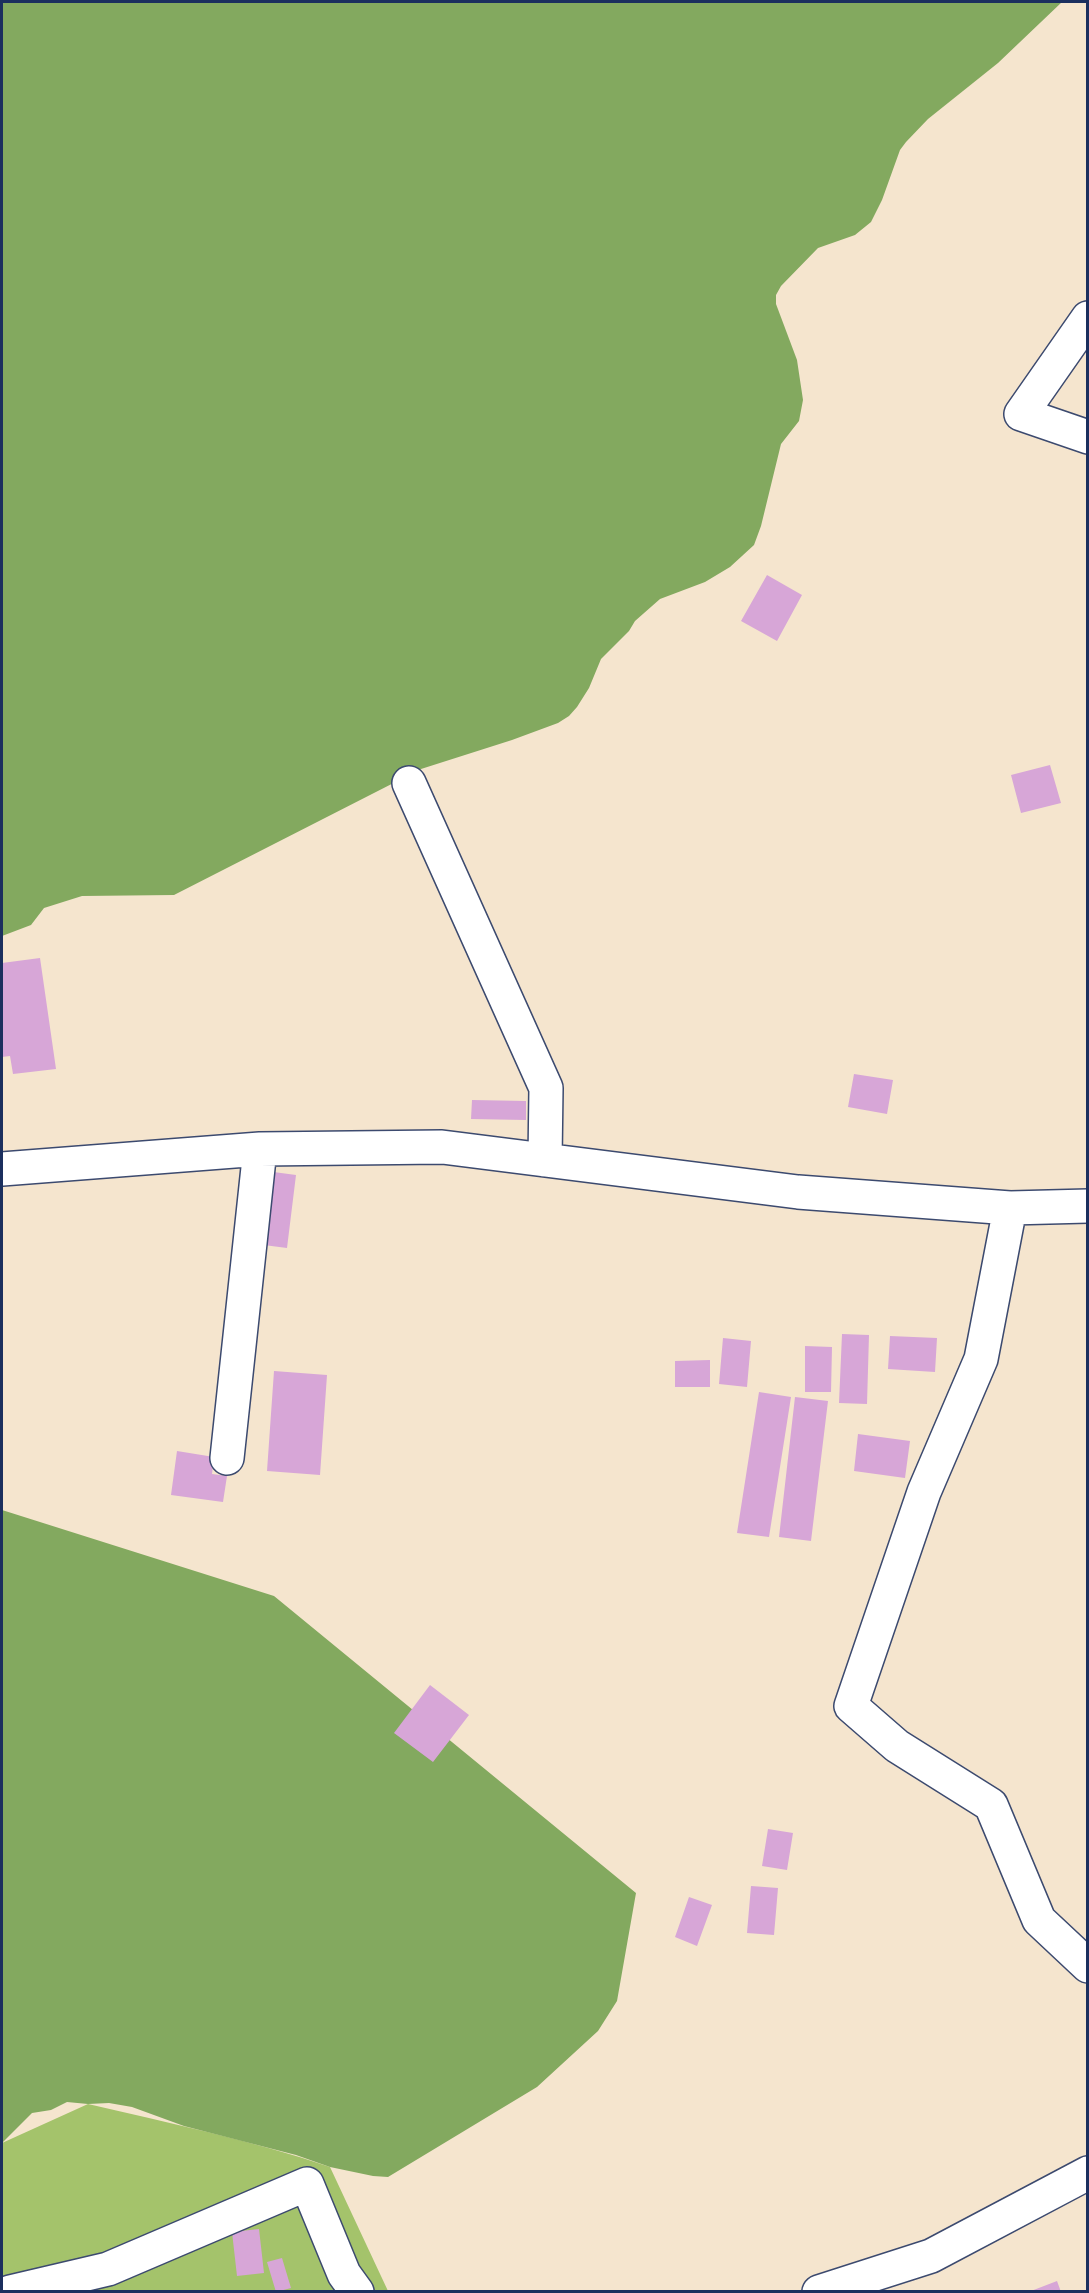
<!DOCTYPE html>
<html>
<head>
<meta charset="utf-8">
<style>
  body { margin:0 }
  #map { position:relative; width:1089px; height:2293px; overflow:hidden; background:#f5e5ce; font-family:"Architects Daughter",sans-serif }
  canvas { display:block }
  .frame { position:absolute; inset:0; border:3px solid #1b2f5e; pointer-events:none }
</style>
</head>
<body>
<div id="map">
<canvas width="1089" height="2293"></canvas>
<div class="frame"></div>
</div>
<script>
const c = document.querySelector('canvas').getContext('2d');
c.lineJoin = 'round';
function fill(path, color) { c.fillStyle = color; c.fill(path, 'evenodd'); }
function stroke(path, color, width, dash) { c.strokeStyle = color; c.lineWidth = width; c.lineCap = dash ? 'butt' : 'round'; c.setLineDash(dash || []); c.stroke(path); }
fill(new Path2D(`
  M88,2104C169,2123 251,2140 330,2167L388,2291H2V2143Z`), '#a4c36b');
fill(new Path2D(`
  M2,2H1062L998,63L928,119L906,142L900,150L882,200L871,222L855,235L818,248L781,286L776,295V304L797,360L803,400L799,421L781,444L761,526L754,545L730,567L705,582L660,599L635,621L629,631L601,659L589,688L577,707L569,716L558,723L512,740L421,769L174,895L82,896L44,908L31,925L2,936Z
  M2,1510L274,1596L636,1893L617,2001L598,2031L537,2087L388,2177L373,2176L330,2167L296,2155L184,2126L132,2107L109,2103L88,2104L67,2102L51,2110L32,2113L2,2143Z`), '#83a95f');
fill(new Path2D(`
  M767,575L802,595L777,641L741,621Z
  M1050,765L1061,803L1021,813L1011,775Z
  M40,958L56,1069L13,1074L10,1056L2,1057V963Z
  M854,1074L893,1080L887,1114L848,1107Z
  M472,1100L526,1101V1120L471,1119Z
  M266,1171L296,1175L287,1248L256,1244Z
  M842,1334L869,1335L867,1404L839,1403Z
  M890,1336L937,1338L935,1372L888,1369Z
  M723,1338L751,1341L747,1387L719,1384Z
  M805,1346L832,1347L831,1392H805Z
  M710,1360V1387H675V1361Z
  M274,1371L327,1375L320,1475L267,1471Z
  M759,1392L791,1397L769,1537L737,1533Z
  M795,1397L828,1401L811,1541L779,1537Z
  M858,1434L910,1441L905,1478L854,1471Z
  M177,1451L214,1457L212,1474L227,1476L223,1502L171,1495Z
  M430,1685L469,1715L433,1762L394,1733Z
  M768,1829L793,1833L787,1870L762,1866Z
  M751,1886L778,1888L774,1935L747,1933Z
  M689,1897L712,1905L697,1946L675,1937Z
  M259,2229L264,2273L237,2276L232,2232Z
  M282,2258L291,2288L276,2292L267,2262Z
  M1057,2281L1061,2292H1031V2291Z`), '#d7a6d7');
const street = new Path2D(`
  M1088,318L1021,414L1088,437
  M409,783L546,1088L545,1160
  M2,1169L260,1149L442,1147L798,1192L1010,1208L1088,1206
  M1010,1208L981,1359L924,1492L851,1706L897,1746L991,1805L1039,1920L1088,1966
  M227,1458L260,1149
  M10,2292L108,2269L307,2184L344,2274L357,2292
  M819,2292L931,2256L1088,2173`);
stroke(street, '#3c4a6f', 36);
stroke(street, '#fff', 33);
</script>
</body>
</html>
